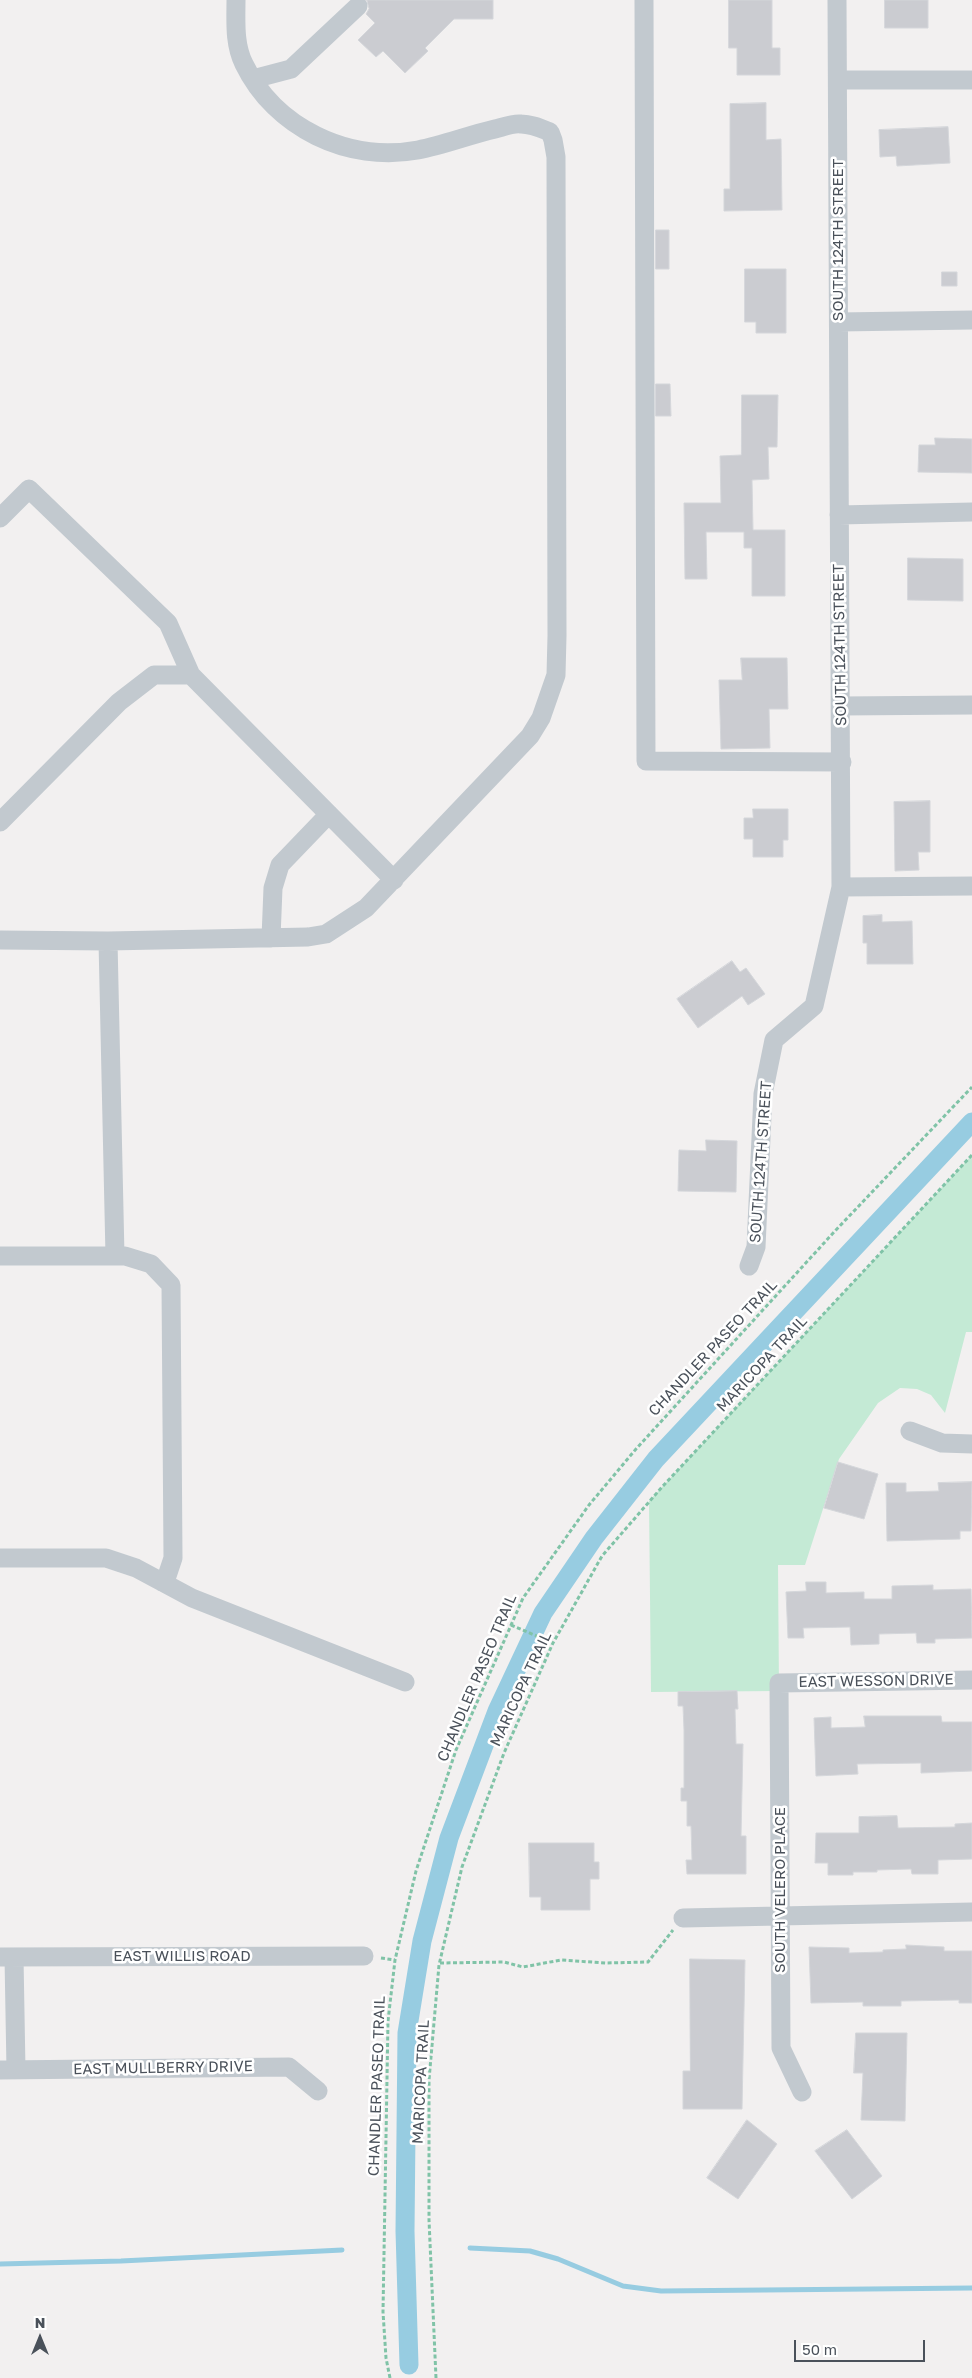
<!DOCTYPE html>
<html>
<head>
<meta charset="utf-8">
<style>
  body { margin:0 }
  #map { position:relative; width:972px; height:2378px; overflow:hidden; background:#f2f0f0; font-family:"Golos Text",sans-serif }
  canvas { display:block }
  .north { position:absolute; left:15px; top:2313px; width:50px; height:50px; -webkit-text-stroke:4px #fff; paint-order:stroke; rotate:0deg; font-size:14px; font-weight:700; line-height:20px; text-align:center; color:#4a515a }
  .north::after { content:''; display:block; margin:auto; width:18px; height:22px; background:#4a515a; clip-path:polygon(50% 0,100% 100%,50% 72%,0 100%) }
  .scale { position:absolute; left:794px; top:2340px; width:131px; height:22px; box-sizing:border-box; border:2px solid #4a515a; border-top:0; padding-left:6px; font-size:15px; line-height:18px; white-space:nowrap; color:#4a515a; -webkit-text-stroke:4px #fff; paint-order:stroke }
</style>
</head>
<body>
<div id="map">
<canvas width="972" height="2378"></canvas>
<div class="north">N</div>
<div class="scale">50 m</div>
</div>
<script>
const c = document.querySelector('canvas').getContext('2d');
c.lineJoin = 'round';
function fill(path, color) { c.fillStyle = color; c.fill(path, 'evenodd'); }
function stroke(path, color, width, dash) { c.strokeStyle = color; c.lineWidth = width; c.lineCap = dash ? 'butt' : 'round'; c.setLineDash(dash || []); c.stroke(path); }
function drawText(font, color, halo, rows, align = 'center') {
  c.font = font + ' "Golos Text",sans-serif'; c.lineWidth = 5; c.setLineDash([]); c.textBaseline = 'middle'; c.strokeStyle = halo; c.fillStyle = color; for (const [text, x, y, turn = 0] of rows) {
    c.save(); c.translate(x, y); c.rotate((+turn || 0) * Math.PI / 180); c.textAlign = isNaN(turn) ? turn : align; if (halo) c.strokeText(text, 0, 0); c.fillText(text, 0, 0); c.restore();
  }
}
fill(new Path2D(`
  M972,1155V1332H966L945,1413L931,1395L917,1389L900,1388L878,1403L839,1459L805,1565H778L779,1691L651,1692L649,1501Z`), '#c4ead5');
stroke(new Path2D(`
  M470,2248L530,2251L558,2259L623,2286L661,2291L972,2288
  M0,2264L121,2261L342,2250`), '#97cce1', 5);
stroke(new Path2D(`
  M409,2365L405,2231L407,2033L422,1941L449,1838L497,1711L543,1613L594,1538L656,1459L972,1122`), '#97cce1', 19);
const building = new Path2D(`
  M367,0H493V19H454L425,48L428,51L405,73L383,51L376,57L358,40L375,23L366,14L369,9Z
  M729,0H772V48H780V75H737V48H729Z
  M885,0H928V28H885Z
  M766,103V140L781,139L782,210L724,211V189H730V104Z
  M948,127L950,163L897,166L896,156L880,157L879,130Z
  M656,230H669V269H656Z
  M745,269H786V333H756V322H745Z
  M942,272H957V286H942Z
  M656,384H670L671,416H656Z
  M742,395H778L777,447H768L769,479L752,480L753,530H785V596H752V548H744V532H706L707,579H685L684,503H721L720,456L741,455Z
  M935,438L972,439V473L918,472L919,445H935Z
  M908,558L963,559V601L908,600Z
  M741,658H787L788,709H769L770,748L721,749L719,680H742Z
  M930,801V852H918L919,870L895,871L894,802Z
  M753,809H788V840H783V857H753V839H744V818H753Z
  M882,915V922L912,921L913,964H867V943H863V916Z
  M732,961L740,972L746,968L765,994L748,1005L742,996L698,1028L677,999Z
  M706,1140L737,1141L736,1192L678,1191L679,1150L706,1151Z
  M838,1462L878,1474L864,1519L824,1508Z
  M972,1482L971,1531H960V1539L887,1541L886,1483H906V1492L939,1491L938,1483Z
  M806,1582H826V1593L864,1592V1599H892V1586L933,1585V1590L971,1589L972,1638L935,1639V1643H917L916,1633L879,1634V1644L851,1645L850,1627L803,1628L804,1638H788L786,1592L806,1591Z
  M737,1691L738,1709H735L736,1744H743L741,1836H746V1874H687L686,1860H692L691,1826H687V1801H681V1788H684V1730L683,1706H678V1692Z
  M864,1716H941L942,1722H972V1771L921,1773V1763L857,1764L858,1774L816,1776L814,1718L831,1717V1728L865,1727Z
  M897,1816L898,1828L955,1827V1824L972,1823V1859L938,1860V1874H912L911,1869L877,1870V1872H853V1875H828V1863H815L816,1833H859V1817Z
  M529,1843H594V1862H599V1879H590V1910H541V1897H530Z
  M906,1945L944,1947V1951H972V2003H959V2000L901,2001V2006H863V2002L811,2003L809,1947L849,1948V1953L883,1952V1950L906,1949Z
  M690,1959L745,1960L742,2109H683V2071H690Z
  M856,2033H907L905,2121L861,2120L863,2073H854Z
  M747,2120L777,2144L738,2199L707,2178Z
  M847,2130L882,2176L852,2199L815,2151Z`);
fill(building, '#cbccd1');
stroke(building, '#d4d6da', 1);
stroke(new Path2D(`
  M511,1625L553,1643
  M381,1958L395,1960
  M440,1963L504,1962L523,1967L561,1960L606,1963L648,1962L673,1930
  M390,2378L386,2358L383,2312L388,2021L395,1960L416,1871L456,1750L523,1598L589,1505L636,1449L835,1231L972,1087
  M436,2378L429,2220V2080L439,1965L462,1867L504,1753L553,1643L602,1556L662,1487L972,1155`), '#80c3a7', 3, [4, 2.5]);
stroke(new Path2D(`
  M644,0L646,761L842,762
  M253,79L291,69L358,6
  M838,80H972
  M839,322L972,320
  M839,515L972,512
  M0,518L29,489L168,623L191,675
  M841,706L972,705
  M0,822L119,702L154,675H191L394,880
  M841,887L972,886
  M271,938L273,888L280,865L329,814
  M0,940L108,941L308,937L326,934L366,908L530,736L541,718L556,675L557,636L556,157L553,140L550,132C540,128 531,124 521,124C513,123 503,127 495,129C469,135 444,145 418,150C348,163 275,128 244,64C234,44 236,21 236,0
  M108,941L115,1256
  M0,1256H125L151,1264L171,1285L173,1558L167,1576L162,1582
  M749,1266L756,1247L763,1094L774,1040L814,1006L841,887L837,0
  M910,1431L942,1443L972,1444
  M0,1558H106L136,1568L192,1598L405,1682
  M683,1918L972,1912
  M0,1957L364,1956
  M14,1957L16,2070
  M0,2070L289,2067L318,2091
  M802,2092L781,2048L779,1683L972,1680`), '#c2c9cf', 19);
drawText('15px', '#4a515a', '#fff', [
  ["SOUTH 124TH STREET",838,240,-90],
  ["SOUTH 124TH STREET",840,645,-91],
  ["SOUTH 124TH STREET",761,1162,-86],
  ["CHANDLER PASEO TRAIL",713,1348,-47],
  ["MARICOPA TRAIL",762,1364,-47],
  ["CHANDLER PASEO TRAIL",477,1678,-67],
  ["EAST WESSON DRIVE",876,1681,-1],
  ["MARICOPA TRAIL",521,1689,-65],
  ["SOUTH VELERO PLACE",780,1890,-90],
  ["EAST WILLIS ROAD",182,1956],
  ["EAST MULLBERRY DRIVE",163,2068,-1],
  ["MARICOPA TRAIL",421,2082,-87],
  ["CHANDLER PASEO TRAIL",377,2086,-88]
]);
</script>
</body>
</html>
